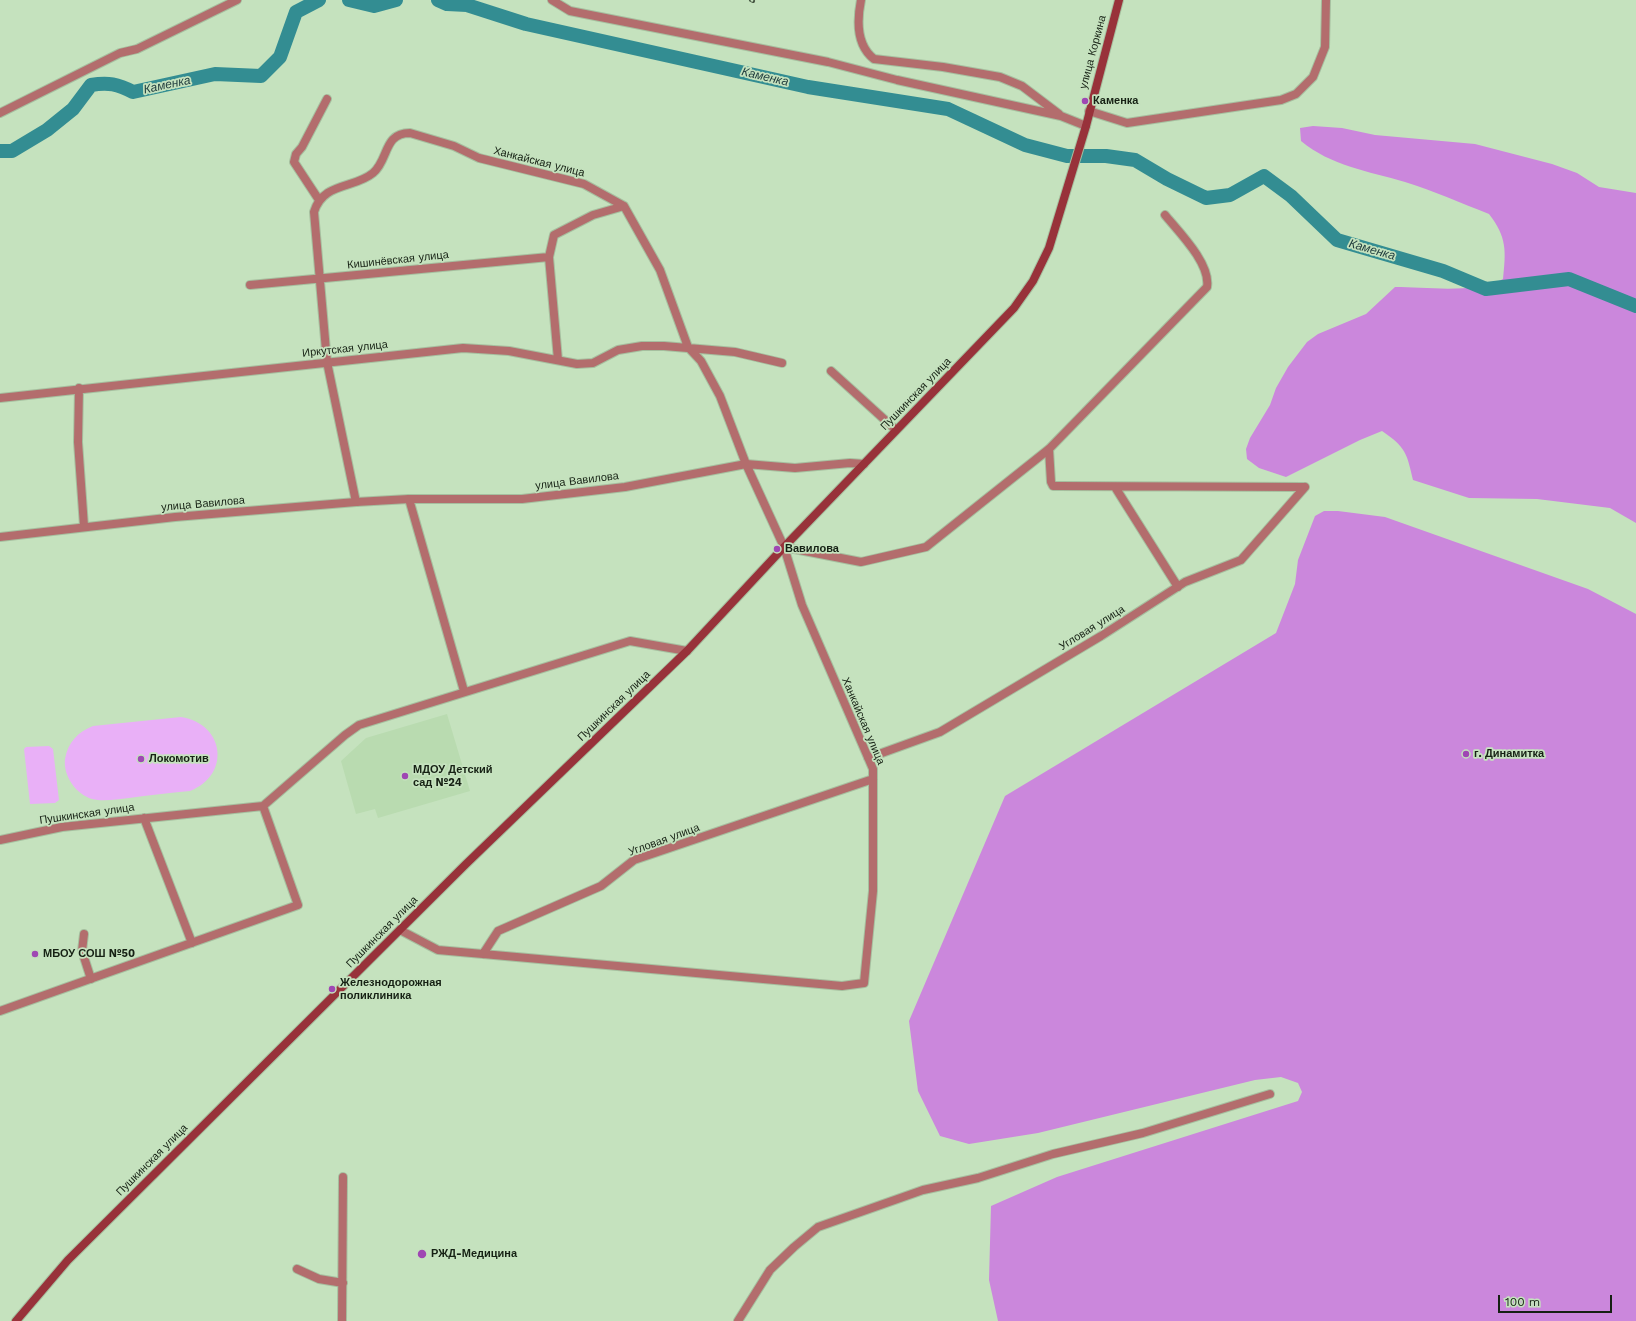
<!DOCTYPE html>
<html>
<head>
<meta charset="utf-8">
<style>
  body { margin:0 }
  #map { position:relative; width:1636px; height:1321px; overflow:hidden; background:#c5e2be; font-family:"Work Sans",sans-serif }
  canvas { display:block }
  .scale { position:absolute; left:1498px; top:1295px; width:114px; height:18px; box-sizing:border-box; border:2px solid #162114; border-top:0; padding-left:5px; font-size:12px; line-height:14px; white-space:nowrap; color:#162114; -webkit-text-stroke:3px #c5e2be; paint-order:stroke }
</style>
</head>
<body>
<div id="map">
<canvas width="1636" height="1321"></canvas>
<div class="scale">100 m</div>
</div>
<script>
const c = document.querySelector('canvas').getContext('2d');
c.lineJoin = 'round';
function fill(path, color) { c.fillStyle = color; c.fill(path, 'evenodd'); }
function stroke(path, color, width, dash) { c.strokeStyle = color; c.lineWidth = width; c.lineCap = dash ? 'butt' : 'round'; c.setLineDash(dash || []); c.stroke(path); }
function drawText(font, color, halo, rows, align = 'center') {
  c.font = font + ' "Work Sans",sans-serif'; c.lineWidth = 3.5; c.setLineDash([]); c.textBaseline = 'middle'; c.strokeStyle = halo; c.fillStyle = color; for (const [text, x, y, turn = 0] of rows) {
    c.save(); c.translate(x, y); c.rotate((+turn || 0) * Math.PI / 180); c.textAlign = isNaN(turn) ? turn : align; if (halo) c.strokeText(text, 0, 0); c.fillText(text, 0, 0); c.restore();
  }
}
fill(new Path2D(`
  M447,714L470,791L378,818L375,809L356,814L341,761L366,738Z`), '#b9dbb0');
fill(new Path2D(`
  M181,717C225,724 231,775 190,791C169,793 149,795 129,798C117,799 104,802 92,799C76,794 63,776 65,759C68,742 78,732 93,726Z
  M49,746L53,749L59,800L55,803L30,804L24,749L26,747Z`), '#e9b0f7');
fill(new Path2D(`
  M1313,126L1342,128L1375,135L1475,144L1552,164L1577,173L1599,187L1636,193V523L1610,508L1537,499L1469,498L1413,480C1407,454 1406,447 1382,431L1360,440L1286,477L1259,468L1247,459L1246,449L1250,438L1270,405L1276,388L1288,367L1307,342L1318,334L1366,314L1395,287C1426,287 1475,294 1503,279C1506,251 1507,237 1489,214C1461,203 1434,191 1405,182C1368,171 1331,166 1301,141L1300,128Z
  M1324,511H1338L1385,517L1588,589L1636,614V1321H998L989,1280L991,1206L1057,1177L1298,1101L1302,1092L1298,1083L1281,1077L1255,1080L1038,1133L969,1144L940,1136L918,1091L909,1021L1005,796L1276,633L1295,584L1298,560L1315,516Z`), '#cb87dc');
stroke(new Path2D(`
  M349,0L374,6L396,0
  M438,0L447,4L467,5L526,24L808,87L948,109L1025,145L1067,156H1106L1135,160L1167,179L1206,198L1230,195L1264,176L1291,196L1337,240L1443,271L1486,289L1569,279L1636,306
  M0,151H12L47,130L73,109L91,85C108,82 118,84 133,92L215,74L261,76L280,57L296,12L319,0`), '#338d92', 14);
const minor = new Path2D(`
  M552,0L570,11L828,62L897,80L1061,116L1086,126
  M861,0C857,20 856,45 874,59L943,67L1000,77L1022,86L1059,114
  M1089,111L1127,123L1281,100L1296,94L1313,77L1325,47L1326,0
  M0,113L120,53L137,49L237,0
  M319,200L294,162L296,154L302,147L327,99
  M250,285L549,257
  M558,360L549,257L554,235L593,215L624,206
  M831,371L896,430
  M79,388L78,442L84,526
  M0,398L463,348L509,351L577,364L593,363L618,350L642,346H664L735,352L782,363
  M1049,449L1051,482L1053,486H1057L1305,487
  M1115,487L1178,587
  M409,499L464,691
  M356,502L327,362L314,212C323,182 354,189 373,173C389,160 383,133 410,133L454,146L479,158L584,184L624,206L660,270L688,347L701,361L720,396L746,464
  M868,758L940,732L1101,636L1185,582L1241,560L1305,487
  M144,818L192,943
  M0,840L62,827L263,806L345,735L359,725L630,641L687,651
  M400,930L438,950L842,986L864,983L873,891V769L802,605L784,547L861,562L926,547L1049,449L1207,287C1211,264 1179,232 1165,215
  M84,934L82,951L91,979
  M483,954L498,931L601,886L634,860L873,779
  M0,1011L298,905L263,806
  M297,1269L319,1279L343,1283
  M342,1321L343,1177
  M738,1321L770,1270L794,1247L818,1227L923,1190L978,1178L1053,1154L1143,1133L1270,1094`);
const tertiary = new Path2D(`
  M746,464L784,547
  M0,537L175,517L356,502L409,499H522L625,487L746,464L795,468L850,463L864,464`);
const secondary = new Path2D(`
  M16,1321L68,1260L466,864L687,651L784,547L1014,308L1033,281L1049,248L1086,126L1119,0`);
stroke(minor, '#a6bf9f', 10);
stroke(tertiary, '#a6bf9f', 10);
stroke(secondary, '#a6bf9f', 10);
stroke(minor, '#b36d6d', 8);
stroke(tertiary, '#b36d6d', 8);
stroke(secondary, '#98323a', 8);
const rail = new Path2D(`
  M751,0L753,1`);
stroke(rail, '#465642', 4);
stroke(rail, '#c5e2be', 2.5, [8]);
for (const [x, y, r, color] of [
  [1085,101,4,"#9f47b3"],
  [777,549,4,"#9f47b3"],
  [1466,754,4,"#9f47b3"],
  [141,759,4,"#9f47b3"],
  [405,776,4,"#9f47b3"],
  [35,954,4,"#9f47b3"],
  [332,989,4,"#9f47b3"],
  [422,1254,5,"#9f47b3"]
]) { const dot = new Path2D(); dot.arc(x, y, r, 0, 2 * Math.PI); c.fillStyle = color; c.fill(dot); stroke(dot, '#c5e2be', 1.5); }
drawText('11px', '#162114', '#c5e2be', [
  ["улица Коркина",1093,52,-75],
  ["Ханкайская улица",539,162,14],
  ["Кишинёвская улица",398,260,-6],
  ["Иркутская улица",345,349,-6],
  ["Пушкинская улица",916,394,-46],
  ["улица Вавилова",577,481,-7],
  ["улица Вавилова",203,504,-5],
  ["Угловая улица",1092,628,-32],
  ["Пушкинская улица",614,706,-44],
  ["Ханкайская улица",863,721,67],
  ["Пушкинская улица",87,814,-8],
  ["Угловая улица",664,840,-20],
  ["Пушкинская улица",382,932,-45],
  ["Пушкинская улица",152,1160,-45]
]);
drawText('bold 11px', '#162114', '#c5e2be', [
  ["Каменка",1093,101],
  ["Вавилова",785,549],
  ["г. Динамитка",1474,754],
  ["Локомотив",149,759],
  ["МДОУ Детский",413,770],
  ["сад №24",413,783],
  ["МБОУ СОШ №50",43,954],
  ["Железнодорожная",340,983],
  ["поликлиника",340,996],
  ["РЖД-Медицина",431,1254]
], 'left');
drawText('italic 12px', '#1e3a3c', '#c5e2be', [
  ["Каменка",765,77,13],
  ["Каменка",167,85,-12],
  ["Каменка",1372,250,16]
]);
</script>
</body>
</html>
